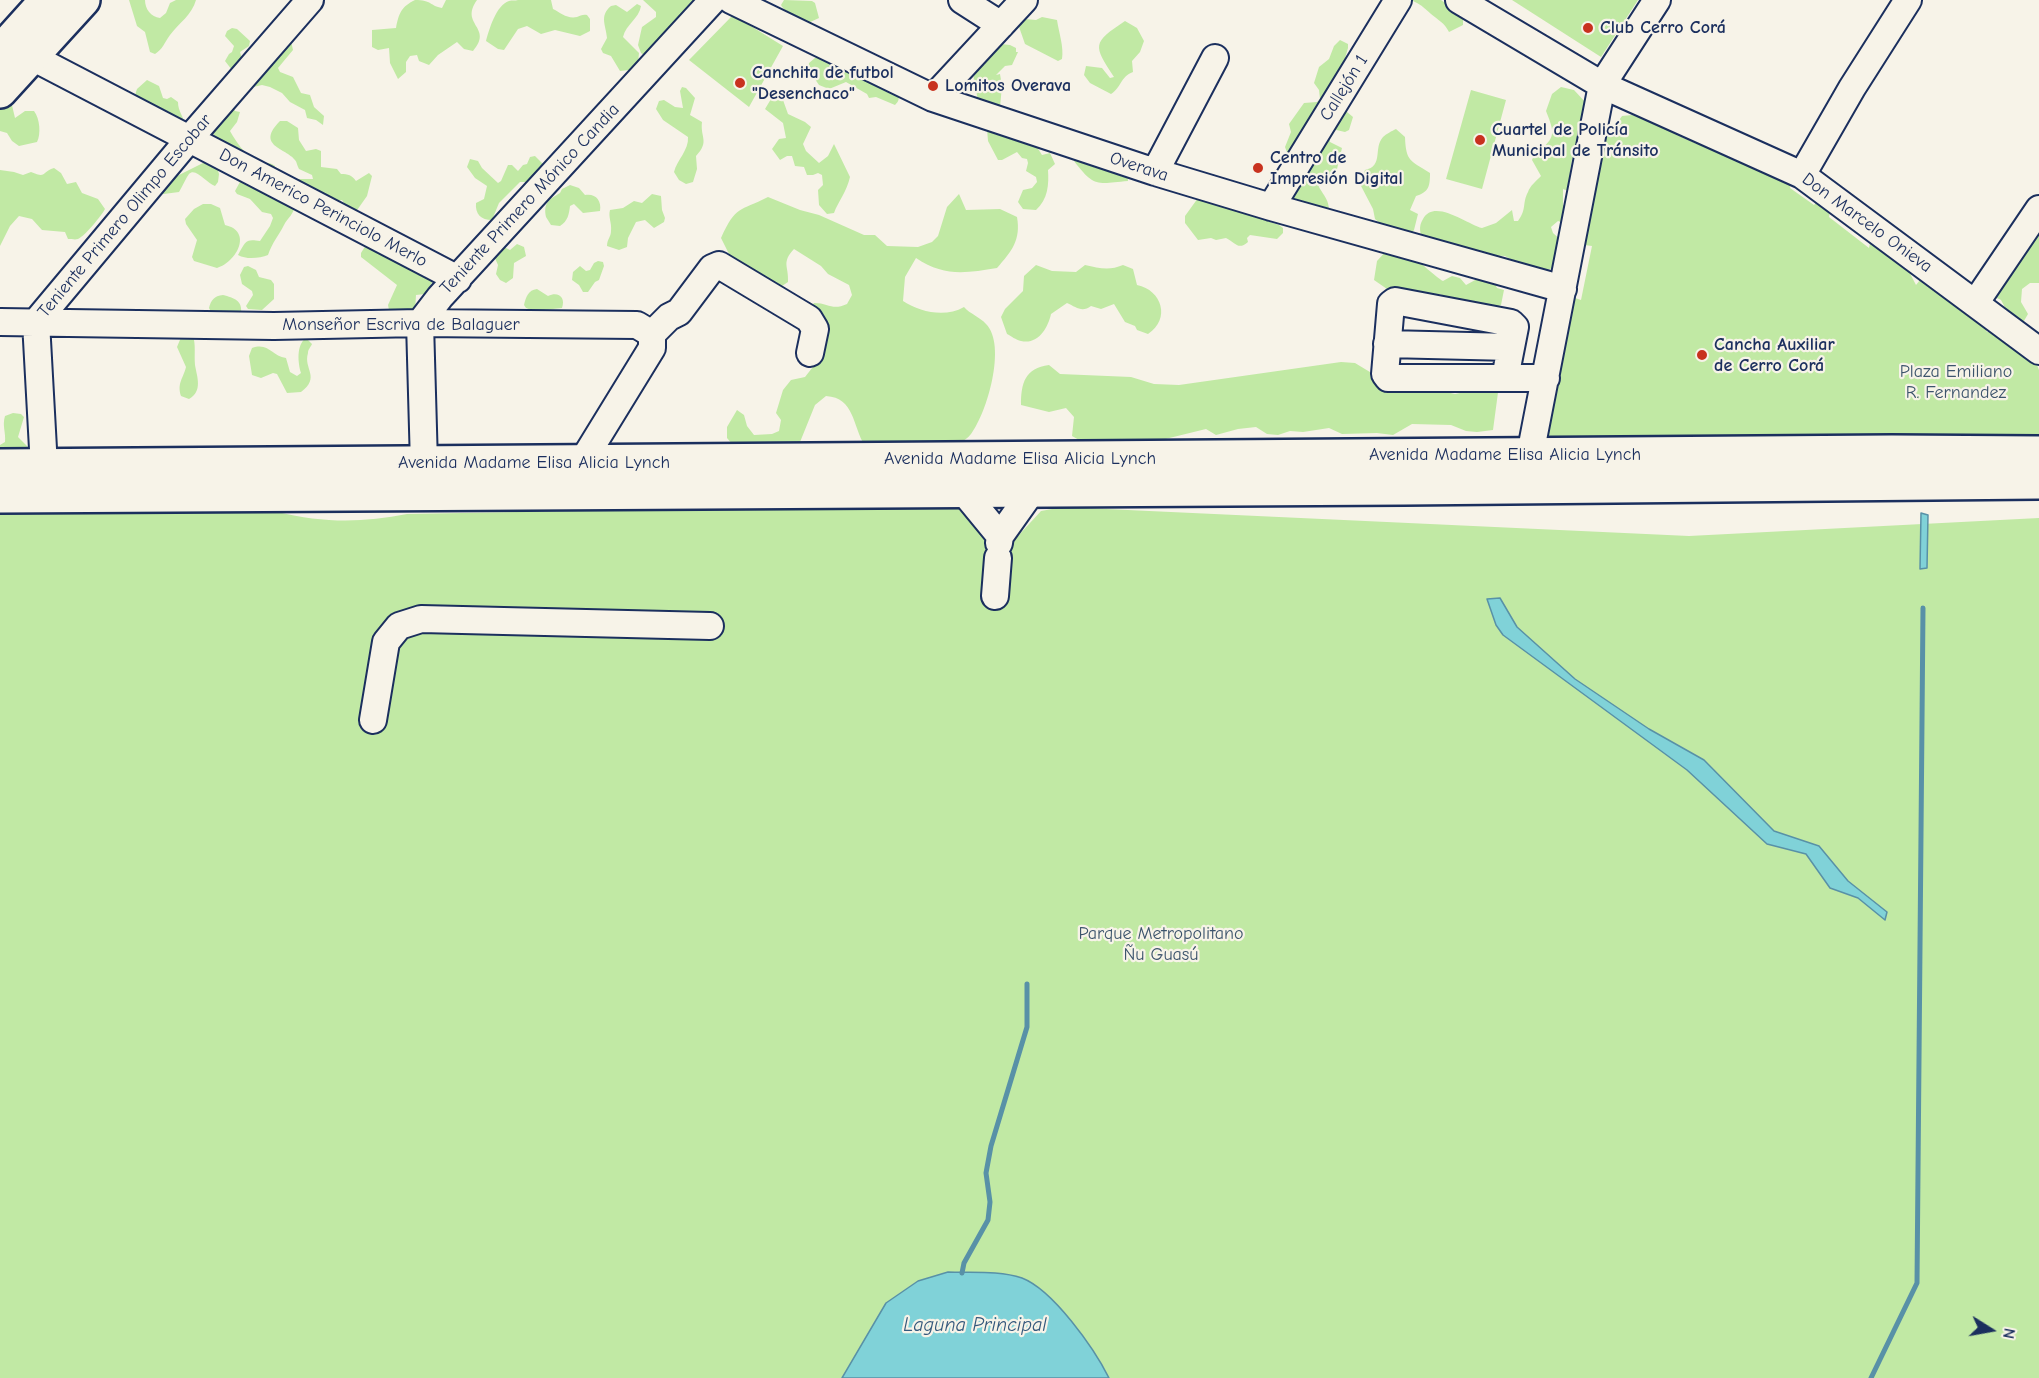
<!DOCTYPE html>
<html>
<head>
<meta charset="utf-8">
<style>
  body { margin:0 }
  #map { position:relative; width:2039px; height:1378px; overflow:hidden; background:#f7f3e8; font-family:"Comic Neue",sans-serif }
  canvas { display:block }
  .north { position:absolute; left:1961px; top:1300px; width:60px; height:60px; -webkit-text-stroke:4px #f7f3e8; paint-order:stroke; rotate:101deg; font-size:16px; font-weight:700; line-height:24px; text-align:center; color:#1b2f5e }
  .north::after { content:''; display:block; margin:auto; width:21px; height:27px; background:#1b2f5e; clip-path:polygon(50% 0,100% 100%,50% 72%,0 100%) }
</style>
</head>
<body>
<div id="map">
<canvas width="2039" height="1378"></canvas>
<div class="north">N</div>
</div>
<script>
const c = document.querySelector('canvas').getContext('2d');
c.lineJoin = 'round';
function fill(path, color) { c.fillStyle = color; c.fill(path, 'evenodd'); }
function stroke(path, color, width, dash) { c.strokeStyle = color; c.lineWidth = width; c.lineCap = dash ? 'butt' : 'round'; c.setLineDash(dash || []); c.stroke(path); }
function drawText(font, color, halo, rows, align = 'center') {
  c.font = font + ' "Comic Neue",sans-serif'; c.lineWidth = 4.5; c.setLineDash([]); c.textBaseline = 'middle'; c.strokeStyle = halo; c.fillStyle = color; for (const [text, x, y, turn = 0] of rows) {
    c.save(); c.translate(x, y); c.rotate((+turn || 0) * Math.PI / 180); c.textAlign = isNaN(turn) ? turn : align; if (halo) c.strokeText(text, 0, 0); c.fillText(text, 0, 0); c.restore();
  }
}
fill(new Path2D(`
  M129,0H145C145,9 151,17 160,18L166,13L170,3L176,0H196C192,15 179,23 170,35C164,43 163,49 155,54L150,52L145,32L137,26Z
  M415,0C432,0 430,6 442,8L446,0H477C459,25 494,27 473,51L464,49L457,42L438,55L429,65L419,61L417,55L410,56L406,62V72L398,79L390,63L389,48L378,50L372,47V30L396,28C399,13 401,7 415,0Z
  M518,0H551L553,9C561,13 567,19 577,17C580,16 583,14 587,15L590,19V31L580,36L555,30L541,34L527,26L518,29L504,50L498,49L486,41C489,30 496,5 509,1C512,0 515,1 518,0Z
  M643,0H697L645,56L641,53L638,45L642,27L656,17V12Z
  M784,0L812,1L815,3L819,18L808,23C800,19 784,12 781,5Z
  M1411,0H1441L1463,16V25L1449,32C1444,22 1439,21 1431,14C1422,6 1423,6 1411,0Z
  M1512,0H1638L1601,57Z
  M637,4L641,6C639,19 626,24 623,37L639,53L638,63L629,70L620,71L611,56L603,53L601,49L607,38C606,25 599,16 611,6L616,5L627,12Z
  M733,15L783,46L749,107L689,60Z
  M1042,17L1057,20C1059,33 1064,47 1062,59L1058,61L1025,44L1018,24L1025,19L1036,20Z
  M1125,21L1137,28L1144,41L1140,52L1132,61L1133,72C1120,77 1122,87 1111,94L1090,83L1084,75L1086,66L1102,68L1110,78L1114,77C1093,45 1092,43 1125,21Z
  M232,28L237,29L250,41L249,46L240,52L242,59L234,70H232L225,61L229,54L232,52L234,46L225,36L227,31Z
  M290,36L293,50L278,68L280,72L293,77L301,93L310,95L314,107L324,116L323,125L316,120L307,118L305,110L290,102L282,93L270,87L262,85L249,88Z
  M1340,40L1348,44V48L1343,65L1346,68L1365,72C1366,86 1353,96 1347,107V112L1353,117L1349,130L1345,132L1332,129L1329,133L1330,142L1342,148L1337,169L1329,180L1324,181L1317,177C1316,191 1330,195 1329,212L1288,200V155L1285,147L1291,132L1289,124L1304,103L1317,102L1320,99L1319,90L1314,83L1319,67L1329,59L1334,46Z
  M1001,44L1010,45L1016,48V52H1018L1012,65L1005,66L996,75L1000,74L1002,86L1000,107L978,102C977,91 972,80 974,69L979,64L984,65L990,53Z
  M829,56L897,93C900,98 899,101 895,105L876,97L869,98L867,94L846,82L829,89L819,85L808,69L809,63L815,58L821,57L824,60Z
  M147,80L159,86L163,98L167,99L171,97L178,102C178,112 184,116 184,124L167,120V112C161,106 158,108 151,111L133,101L137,89Z
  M682,87L686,88L695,98L690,115L702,122C700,138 710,141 696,156L697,169L693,182L686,184L679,180L674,172C677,160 689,150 688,137L663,120L656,109L659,101L664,100L675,107L683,108L680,91Z
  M1561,87L1574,90L1587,104L1584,150L1572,159L1570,172H1575L1573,193L1563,189V205L1569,206L1566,224L1558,221L1551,227L1553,233L1564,243L1561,264L1541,273L1532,271L1505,256L1488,255L1424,241C1420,234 1418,227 1423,219C1434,198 1467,224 1482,228L1496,223L1512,210L1514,221H1518C1527,209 1522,203 1528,192C1530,186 1536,181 1541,176L1532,160L1534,155C1555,138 1556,136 1546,111L1552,94Z
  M1471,90L1506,100L1482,189L1446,179Z
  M0,93L11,101L15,118L25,111H34C40,119 41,134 37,142L19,146L12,141L7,133L0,131Z
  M771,99L783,100L788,114L805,122L811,127L803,144L806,151L819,163L828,156L834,144L850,177C847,191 838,202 834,213L827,214L819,205L818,190L823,185L822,175L818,173L813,175H807L804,167L795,166L792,156H787L780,160L772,149L779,139L786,138L783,123L765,109Z
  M232,106L235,111L240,112L237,122L230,131C237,143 243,153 257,160C263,164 269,161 275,166L274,173L216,141L212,129Z
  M1648,111L1660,117L1664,126C1671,125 1675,124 1678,130L1677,135L1697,144L1699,133L1702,130L1706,131L1712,138H1725L1726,143L1732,138L1736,140L1738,149L1742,150C1753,147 1761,136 1767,152C1769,157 1773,160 1774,166L1766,174L1772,177L1780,173L1789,174L1792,177L1790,188L1814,205L1821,197L1826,199L1831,205L1829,217L1869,248L1870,243L1873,242L1902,258L1916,285L1924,275C1934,276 1937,284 1947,286L1950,294L1961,301L1963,311L1969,317L1979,312L1987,332C2012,332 2000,342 2020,353L2031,349L2039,370V442C2028,440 2019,445 2010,444C1996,442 1998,437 1982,441L1971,436L1907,435L1916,444L1914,456L1917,460L1920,457L1928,459C1937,453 1943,449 1953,455L1956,462H2039V470L1957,471L1953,476L1944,474L1931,481L1914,476L1905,482L1895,483L1884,496L1870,493L1865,485L1866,477L1864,471L1764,472C1752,481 1742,470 1730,473C1725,474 1722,477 1716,478L1705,473L1617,474L1607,482L1603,481L1601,474L1561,473L1559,468L1563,464H1592C1595,441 1615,442 1630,454L1629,464H1654L1647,459C1648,449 1657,439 1668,442C1671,443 1673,446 1677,447C1680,448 1683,447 1687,448L1691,456L1689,464H1701L1709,450L1702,436H1649L1641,439L1633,436L1575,438L1567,448L1557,449L1546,442L1543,425L1548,409L1544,401L1545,397L1555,390L1556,386L1558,352L1555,343L1562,327V314L1567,302L1575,298L1581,300L1592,246L1584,245C1580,233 1584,231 1588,221C1592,213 1588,199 1585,191C1589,184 1597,178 1598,171C1601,156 1590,138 1609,131L1614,134L1615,126L1622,116L1632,115L1638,117ZM1824,436L1825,457L1830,463H1820L1818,456L1811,452L1802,453L1798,463H1766C1760,452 1749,459 1739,460L1733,454L1742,437Z
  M280,121H287L298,128L299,140L306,151L316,149L321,151V167L337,169L341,174C348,174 352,175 356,181L369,173L372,176L367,196L355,213L350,212L342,200L334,202L293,179H313L312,175L299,169C297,166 297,162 295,160C286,148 255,146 280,121Z
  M987,129L1035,144L1042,155L1050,153L1055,164L1048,170C1049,185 1048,199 1036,210L1023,209L1018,202L1023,190L1032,188L1037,182L1036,177L1026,171L1028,163L1027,159L1022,158L1017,152L1002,160H998L988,141Z
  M1396,129L1405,137C1406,162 1410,160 1430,173C1430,186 1429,192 1416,196L1410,210L1418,214L1414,230L1409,236L1389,231L1375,219L1373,209L1360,184L1365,170C1384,166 1373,148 1383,137C1386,134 1392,131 1396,129Z
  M1082,153L1127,173L1128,181C1096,184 1094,187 1074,161Z
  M535,156L544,165L542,169L535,174L538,178L527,186L525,182H520L499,203L492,220C481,220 475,214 476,203L484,199L487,186L475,178L467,167L470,159L478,161L482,168L498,183L501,181L508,165H512L518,171L523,165L527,164L530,157Z
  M211,159L215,161L219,174L218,182L215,186C207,184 196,167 189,174C186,178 182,187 179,192L156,195L165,182Z
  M54,168L61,173L67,184L76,182L82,193L98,199L105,209C102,215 85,236 78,239C75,240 72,239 68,239L65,232L42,230L32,219L19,216L10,226L0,246V170L14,172L23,175L31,172C47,179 41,172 54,168Z
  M241,180L295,204C294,215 288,217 284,225C279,235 272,243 268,255C260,258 247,260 238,255C246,241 245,239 260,241L270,226L273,218L271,214L262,212L250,199L237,194L235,191Z
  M570,185L579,188L585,195C595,193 602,200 600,211L583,213L574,204L570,206C569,214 568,221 560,226L551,225L546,217C543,202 550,199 560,193L562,189Z
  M652,194L661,196L662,210L665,218L664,222L654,228L645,220L636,222L628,238L627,247L619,250L607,246C607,239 611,237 611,231C612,223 608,217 610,210L623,208L634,201L642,203Z
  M959,194L966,210L1000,209L1017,217C1021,240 1012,251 997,268C966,273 944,277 916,258L905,277L903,301C920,312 945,318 964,307C970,314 980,317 986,324C1007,345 987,413 971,434C968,438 964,440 960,443L865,446C852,425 855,398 826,396L815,405L798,447L733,445L727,438V427L737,410L744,415L747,426L754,435L772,434L779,431L781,420L776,413L783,390L791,380L805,377L816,363L806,313L814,303C829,303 832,311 847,304L852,295L849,285L828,274L821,266L794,249C781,263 789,266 788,282L782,286L773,285L732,260L721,238C736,205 739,212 768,197L800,210L819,215L864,235H875L887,246L918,247L932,242L938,236L947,207Z
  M1198,198L1261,212L1270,222L1279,225L1283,228V233L1277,239L1250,235L1247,238L1248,242C1238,251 1235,242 1226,238L1216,240L1211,238L1198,240L1185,223V216Z
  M203,204H211L220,208L225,225C253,231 237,262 217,268L194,261L192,257L197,240L186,224L185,219L194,209Z
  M2029,233L2039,236V283H2030L2022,289L2021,302L2028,314L2021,326L2009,315L2001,300L1993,296Z
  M517,244L524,247L526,256L514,263L513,278L506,283L500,280L496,274L498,265L494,256L502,246L510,250Z
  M366,245L435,278L425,294L416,295L415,312H393L389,310L388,305L397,285L361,257V253Z
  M1386,251L1413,255C1419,262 1436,277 1443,281L1452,276L1460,278L1466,285L1490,272L1497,288L1504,290L1501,305L1488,310L1457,303L1440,294L1411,295L1387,289L1374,280L1377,261Z
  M598,261L603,262L604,266L599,280L595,282L588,292H583L579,285L572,280L573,272L580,266L586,271L590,270L594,263Z
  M1036,265L1052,271L1076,272L1085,265C1099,268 1109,271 1123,265L1133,269L1137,285C1162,290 1171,319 1148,334L1137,330L1135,326L1125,322L1114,304L1101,309L1091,306C1082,313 1076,307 1067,303L1051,314C1048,328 1038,345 1021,341C1016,340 1011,336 1007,334L1001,317L1005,309L1023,291L1024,276Z
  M248,266L256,270L259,277L271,280L274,284V299L262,310L248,309L246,306L253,295L252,291L242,284L240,275L244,267Z
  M537,289L548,296C558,291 566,297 562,308L534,311L526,308L524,305C526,297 528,290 537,289Z
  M223,295C234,298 243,300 241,314L211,312L209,308C211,300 214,296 223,295Z
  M182,335L193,336C196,345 194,355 195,365C197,377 203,391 189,399L181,396C177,383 183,379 186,367L177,347Z
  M306,338L312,344C311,347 308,349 308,353C303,369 321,377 301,392L287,393L277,374L273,373L261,378L252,375L249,356L252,348C269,342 271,356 286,358L290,372L297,376L301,373C298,363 296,345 306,338Z
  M1341,362L1355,363L1398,389L1432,393L1442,391L1455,394L1499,385L1493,430L1477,432L1466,431L1451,425L1412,424L1393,435L1377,433L1342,434L1329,428L1303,432L1290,431L1278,435L1267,434L1256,427L1238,429L1216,435L1206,429L1104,454L1072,436L1074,417L1066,408L1049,412L1021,405C1021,383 1025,368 1049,365L1060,374L1131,377L1154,384L1179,385Z
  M13,413L21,414L24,417L18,437L28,447L33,456L0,471V445L5,442C6,432 2,426 5,416Z
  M955,504L959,506L976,523L982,537L1018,536L1041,511L1063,507L1689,536L2039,518V1378H0V512H278C322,523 363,523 407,514Z`), '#c1e9a4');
const water = new Path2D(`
  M1921,513L1928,515L1927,568L1920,569Z
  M1500,598L1517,627L1575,679L1649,729L1704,760L1774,831L1819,846L1848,881L1887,912L1885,920L1858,898L1830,888L1806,854L1767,844L1687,770L1503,635L1496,625L1487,599Z
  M948,1272C971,1273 999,1270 1022,1278C1053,1290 1094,1348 1109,1378H842L886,1303L918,1281Z`);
fill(water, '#80d2d8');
stroke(water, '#5891a7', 1.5);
stroke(new Path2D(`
  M962,1273L964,1263L988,1220L990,1202L986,1173L991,1146L1027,1027V984
  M1871,1378L1917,1283L1923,608`), '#5891a7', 5);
const minor = new Path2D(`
  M731,0L933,98L1155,172L1271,207L1563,289
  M962,0L1001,25
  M1459,0L1602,85L1802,175L2039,351
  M17,45L32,57L458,279
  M933,98L1024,0
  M1155,172L1215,58
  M1802,175L1852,88L1908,0
  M1271,207L1398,0
  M1976,302L2039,209
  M0,322L274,326L420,323L637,325L652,334V348L582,462
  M652,334L669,317L679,312L712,268L719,265L809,319L815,329L810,353
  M1387,344L1511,347
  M1505,378L1515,327L1511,323L1395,301L1391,304L1385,374L1388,378H1546
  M1530,455L1602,85L1657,0
  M424,464L420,323L440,297L713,0
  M44,467L36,322L190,138L310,0
  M963,491L1000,536
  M999,543L1000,536L1032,491
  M995,596L998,558
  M373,720L386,642L399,626L421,619L710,626`);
const major = new Path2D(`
  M0,52L47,0
  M0,91L83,0`);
const highway = new Path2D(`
  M0,466L1892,452L2039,453
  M0,496L1404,488L2039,482`);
stroke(minor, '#1b2f5e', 30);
stroke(major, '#1b2f5e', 38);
stroke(highway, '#1b2f5e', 38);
stroke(minor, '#f7f3e8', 26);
stroke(major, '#f7f3e8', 33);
stroke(highway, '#f7f3e8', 33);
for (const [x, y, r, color] of [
  [1588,28,6,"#c8321e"],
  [740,83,6,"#c8321e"],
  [933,86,6,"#c8321e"],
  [1480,140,6,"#c8321e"],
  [1258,168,6,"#c8321e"],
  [1702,355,6,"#c8321e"]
]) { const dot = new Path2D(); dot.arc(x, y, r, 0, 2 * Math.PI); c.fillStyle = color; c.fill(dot); stroke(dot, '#f7f3e8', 2); }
drawText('bold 18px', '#1b2f5e', '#f7f3e8', [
  ["Club Cerro Corá",1600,28],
  ["Canchita de futbol",752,73],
  ["\"Desenchaco\"",752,94],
  ["Lomitos Overava",945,86],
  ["Cuartel de Policía",1492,130],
  ["Municipal de Tránsito",1492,151],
  ["Centro de",1270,158],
  ["Impresión Digital",1270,179],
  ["Cancha Auxiliar",1714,345],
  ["de Cerro Corá",1714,366]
], 'left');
drawText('18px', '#1b2f5e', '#f7f3e8', [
  ["Callejón 1",1344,88,-58],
  ["Overava",1139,167,18],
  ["Teniente Primero Mónico Candia",530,199,-47],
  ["Don Americo Perinciolo Merlo",323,208,28],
  ["Teniente Primero Olimpo Escobar",125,216,-50],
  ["Don Marcelo Onieva",1867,223,36],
  ["Monseñor Escriva de Balaguer",401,325],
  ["Avenida Madame Elisa Alicia Lynch",1505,455],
  ["Avenida Madame Elisa Alicia Lynch",1020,459],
  ["Avenida Madame Elisa Alicia Lynch",534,463]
]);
drawText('18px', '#3c546c', '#f7f3e8', [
  ["Plaza Emiliano",1956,372],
  ["R. Fernandez",1956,393],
  ["Parque Metropolitano",1161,934],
  ["Ñu Guasú",1161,955]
]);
drawText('italic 20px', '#34587c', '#f7f3e8', [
  ["Laguna Principal",975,1325]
]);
</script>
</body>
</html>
